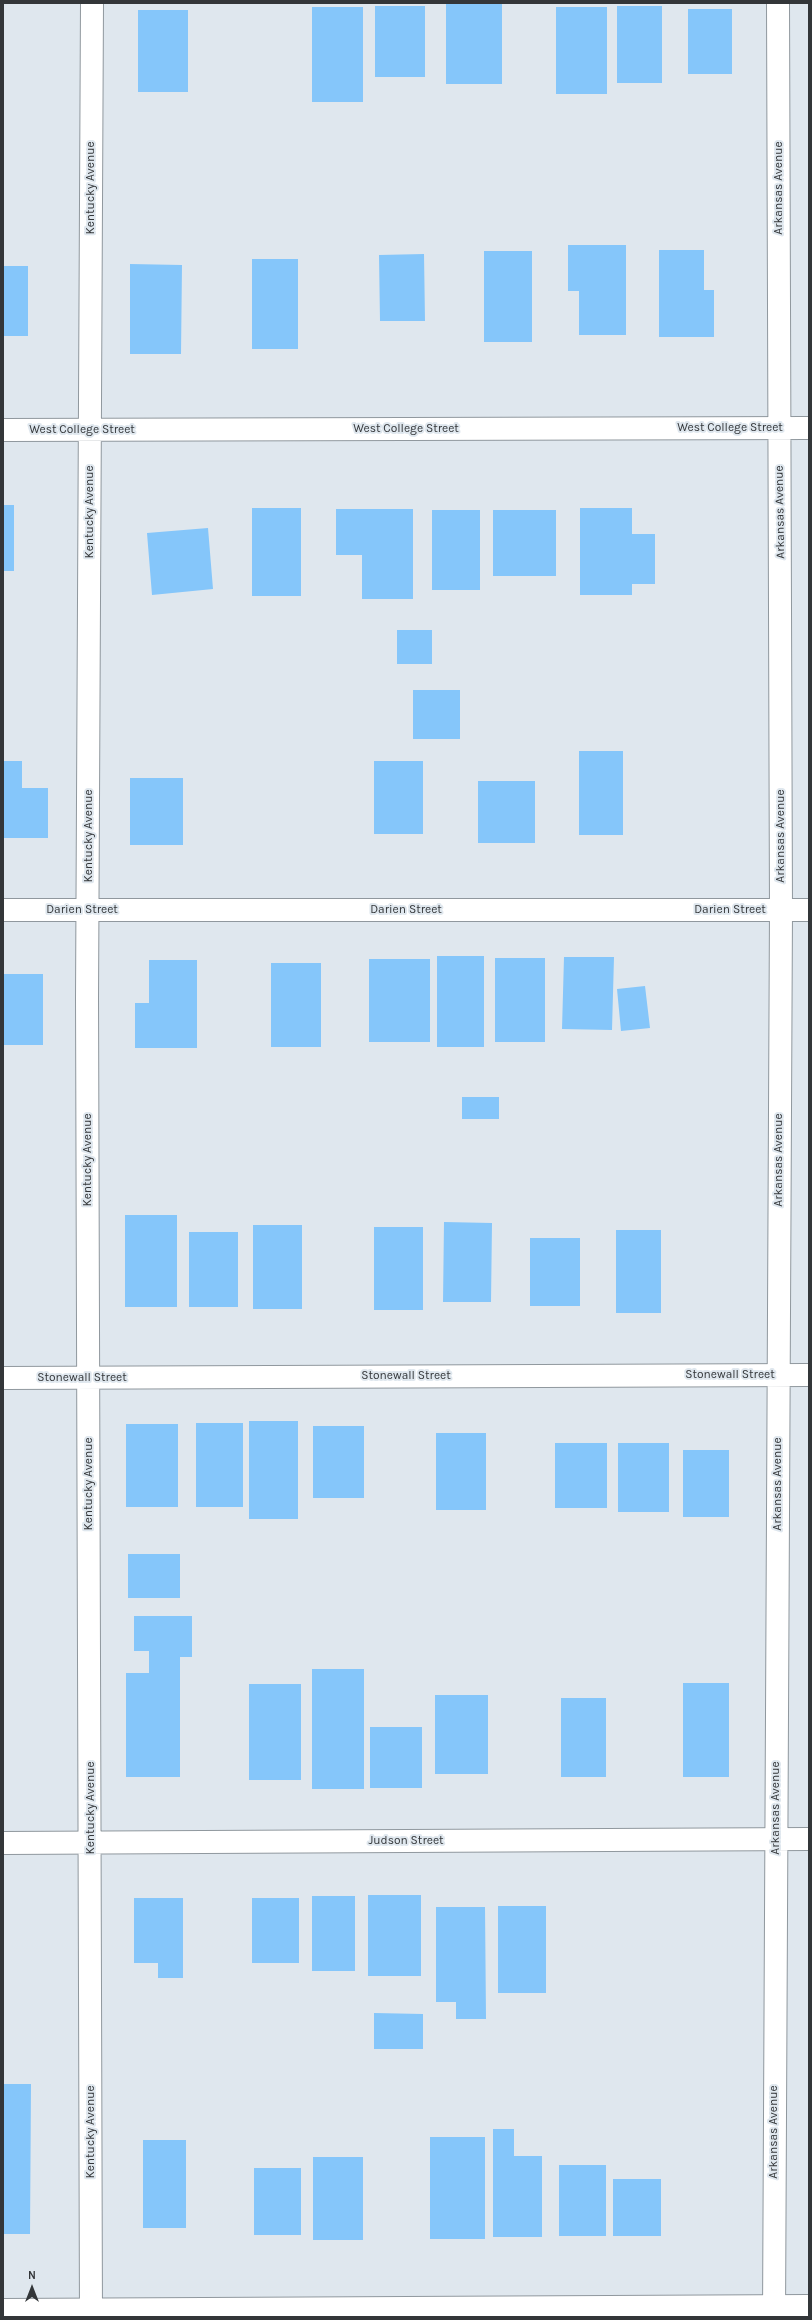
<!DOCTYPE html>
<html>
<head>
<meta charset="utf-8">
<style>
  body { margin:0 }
  #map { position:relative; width:812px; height:2320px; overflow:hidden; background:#dfe7ee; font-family:Karla,sans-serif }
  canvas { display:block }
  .frame { position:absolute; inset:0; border:4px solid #333639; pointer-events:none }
  .north { position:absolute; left:12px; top:2268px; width:40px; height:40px; -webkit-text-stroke:3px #dfe7ee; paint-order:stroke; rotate:0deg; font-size:11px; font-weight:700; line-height:16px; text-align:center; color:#333639 }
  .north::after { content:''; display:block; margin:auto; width:14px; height:18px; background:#333639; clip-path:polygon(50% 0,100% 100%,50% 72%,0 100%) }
</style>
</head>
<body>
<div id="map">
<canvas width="812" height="2320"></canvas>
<div class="frame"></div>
<div class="north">N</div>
</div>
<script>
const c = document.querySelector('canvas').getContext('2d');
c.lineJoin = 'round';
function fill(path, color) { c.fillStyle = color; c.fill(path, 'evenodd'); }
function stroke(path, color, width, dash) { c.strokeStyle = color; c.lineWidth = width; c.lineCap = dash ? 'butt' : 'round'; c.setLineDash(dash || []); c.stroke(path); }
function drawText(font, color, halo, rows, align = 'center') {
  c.font = font + ' Karla,sans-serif'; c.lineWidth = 4; c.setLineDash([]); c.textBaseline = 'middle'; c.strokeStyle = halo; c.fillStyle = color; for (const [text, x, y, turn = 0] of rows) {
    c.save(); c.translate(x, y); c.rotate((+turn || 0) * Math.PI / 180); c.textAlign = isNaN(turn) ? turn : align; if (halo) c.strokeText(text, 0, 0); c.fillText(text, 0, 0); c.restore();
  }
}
fill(new Path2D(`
  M446,4H502V84H446Z
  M375,6H425V77H375Z
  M617,6H662V83H617Z
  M312,7H363V102H312Z
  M556,7H607V94H556Z
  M688,9H732V74H688Z
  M138,10H188V92H138Z
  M568,245H626V335H579V291H568Z
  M659,250H704V290H714V337H659Z
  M484,251H532V342H484Z
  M424,254L425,321H380L379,255Z
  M252,259H298V349H252Z
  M130,264L182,265L181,354H130Z
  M3,266H28V336H3Z
  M3,505H14V571H3Z
  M252,508H301V596H252Z
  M580,508H632V534H655V584H632V595H580Z
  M336,509H413V599H362V555H336Z
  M432,510H480V590H432Z
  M493,510H556V576H493Z
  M208,528L213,589L152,595L147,533Z
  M397,630H432V664H397Z
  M413,690H460V739H413Z
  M579,751H623V835H579Z
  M3,761H22V788H48V838H3Z
  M374,761H423V834H374Z
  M130,778H183V845H130Z
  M478,781H535V843H478Z
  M437,956H484V1047H437Z
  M564,957H614L612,1030L562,1029Z
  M495,958H545V1042H495Z
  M369,959H430V1042H369Z
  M149,960H197V1048H135V1003H149Z
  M271,963H321V1047H271Z
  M3,974H43V1045H3Z
  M645,986L650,1028L621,1031L617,989Z
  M462,1097H499V1119H462Z
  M125,1215H177V1307H125Z
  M444,1222L492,1223L491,1302H443Z
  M253,1225H302V1309H253Z
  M374,1227H423V1310H374Z
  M616,1230H661V1313H616Z
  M189,1232H238V1307H189Z
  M530,1238H580V1306H530Z
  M249,1421H298V1519H249Z
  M196,1423H243V1507H196Z
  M126,1424H178V1507H126Z
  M313,1426H364V1498H313Z
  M436,1433H486V1510H436Z
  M555,1443H607V1508H555Z
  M618,1443H669V1512H618Z
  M683,1450H729V1517H683Z
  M128,1554H180V1598H128Z
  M134,1616H192V1657H180V1777H126V1673H149V1651H134Z
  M312,1669H364V1789H312Z
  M683,1683H729V1777H683Z
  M249,1684H301V1780H249Z
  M435,1695H488V1774H435Z
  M561,1698H606V1777H561Z
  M370,1727H422V1788H370Z
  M368,1895H421V1976H368Z
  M312,1896H355V1971H312Z
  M134,1898H183V1978H158V1963H134Z
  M252,1898H299V1963H252Z
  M498,1906H546V1993H498Z
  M436,1907H485L486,2019H456V2002H436Z
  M374,2013L423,2014V2049H374Z
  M3,2084H31L30,2234H3Z
  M493,2129H514V2156H542V2237H493Z
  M430,2137H485V2239H430Z
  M143,2140H186V2228H143Z
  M313,2157H363V2240H313Z
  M559,2165H606V2236H559Z
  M254,2168H301V2235H254Z
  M613,2179H661V2236H613Z`), '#85c6fa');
const street = new Path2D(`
  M3,430L809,428
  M3,910H809
  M3,1378L809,1375
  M3,1843L809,1839
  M3,2310L809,2306
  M91,2317L87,997L92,3
  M774,2317L781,910L778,3`);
stroke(street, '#90989e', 24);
stroke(street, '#fff', 22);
drawText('12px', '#333639', '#dfe7ee', [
  ["Kentucky Avenue",91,188,-90],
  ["Arkansas Avenue",779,188,-90],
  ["West College Street",730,428],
  ["West College Street",406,429],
  ["West College Street",82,430],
  ["Kentucky Avenue",90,512,-90],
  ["Arkansas Avenue",780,512,-91],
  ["Kentucky Avenue",89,836,-90],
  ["Arkansas Avenue",781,836,-90],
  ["Darien Street",82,910],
  ["Darien Street",406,910],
  ["Darien Street",730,910],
  ["Kentucky Avenue",88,1160,-90],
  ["Arkansas Avenue",779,1160,-90],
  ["Stonewall Street",730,1375],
  ["Stonewall Street",406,1376],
  ["Stonewall Street",82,1378],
  ["Kentucky Avenue",89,1484,-90],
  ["Arkansas Avenue",778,1484,-90],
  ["Kentucky Avenue",91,1808,-90],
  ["Arkansas Avenue",776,1808,-90],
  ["Judson Street",406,1841],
  ["Kentucky Avenue",91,2132,-90],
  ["Arkansas Avenue",774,2132,-90]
]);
</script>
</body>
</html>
